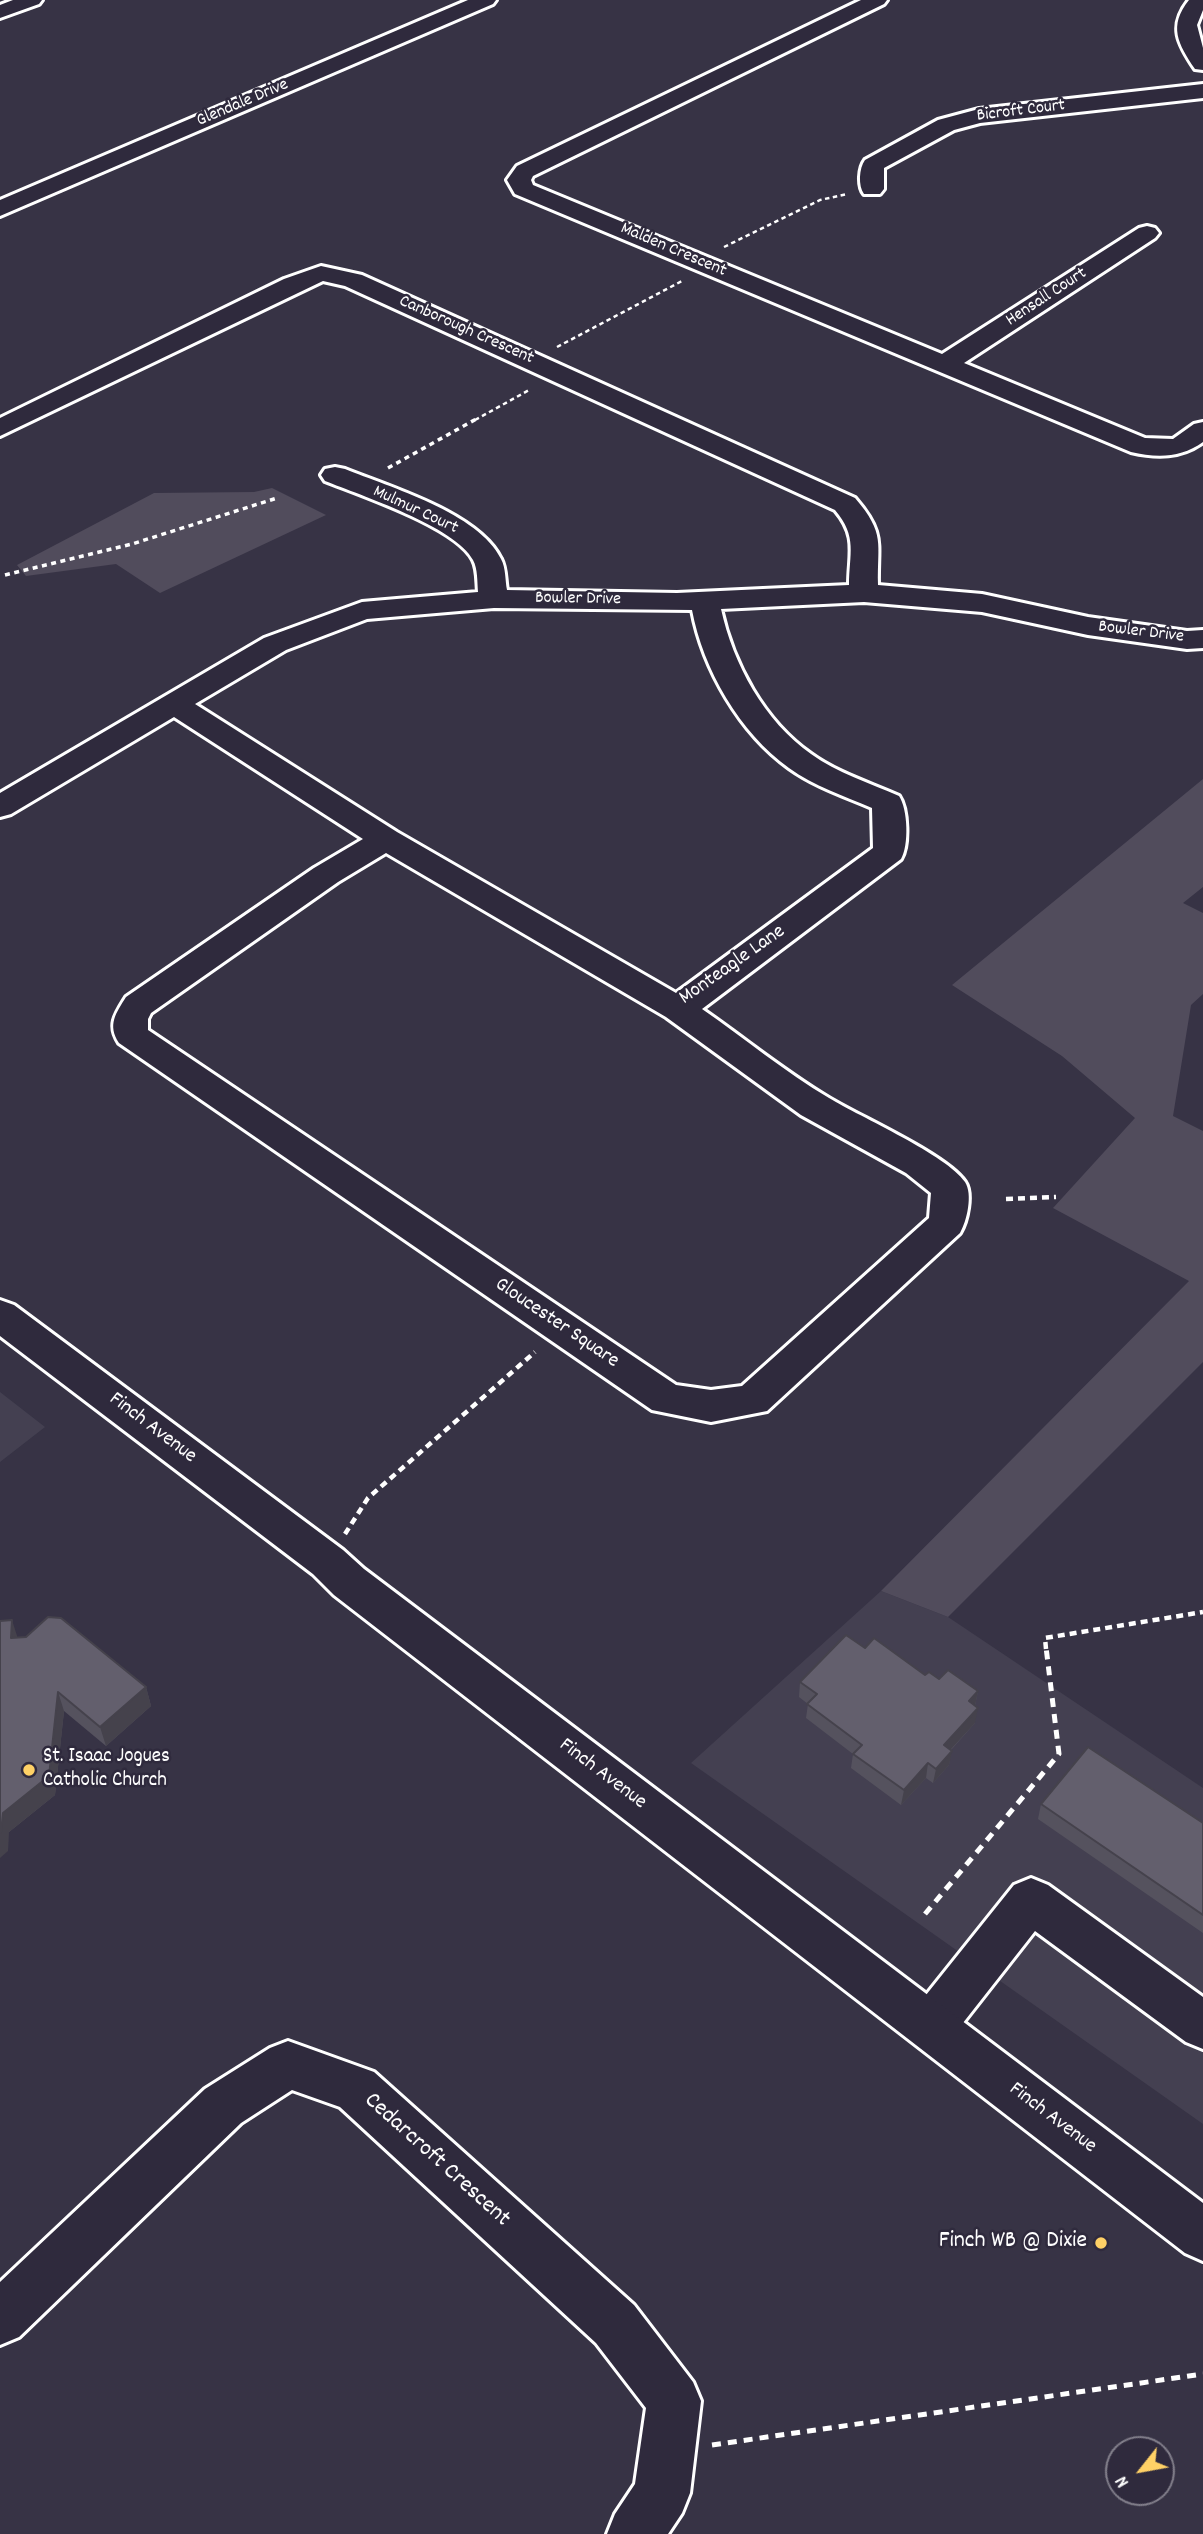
<!DOCTYPE html>
<html>
<head>
<meta charset="utf-8">
<style>
  body { margin:0 }
  #map { position:relative; width:1203px; height:2534px; overflow:hidden; background:#373345; font-family:Dekko,sans-serif }
  canvas { display:block }
  .north { position:absolute; left:1105px; top:2436px; width:70px; height:70px; box-sizing:border-box; background:#2f2a3d; border:2px solid #827f8b; border-radius:50%; rotate:239deg; font-size:19px; font-weight:700; line-height:28px; text-align:center; color:#fff }
  .north::after { content:''; display:block; margin:auto; width:24px; height:32px; background:#ffd166; clip-path:polygon(50% 0,100% 100%,50% 72%,0 100%) }
</style>
</head>
<body>
<div id="map">
<canvas width="1203" height="2534"></canvas>
<div class="north">N</div>
</div>
<script>
const c = document.querySelector('canvas').getContext('2d');
c.lineJoin = 'round';
function fill(path, color) { c.fillStyle = color; c.fill(path, 'evenodd'); }
function stroke(path, color, width, dash) { c.strokeStyle = color; c.lineWidth = width; c.lineCap = dash ? 'butt' : 'round'; c.setLineDash(dash || []); c.stroke(path); }
function drawText(font, color, halo, rows, align = 'center') {
  c.font = font + ' Dekko,sans-serif'; c.lineWidth = 5; c.setLineDash([]); c.textBaseline = 'middle'; c.strokeStyle = halo; c.fillStyle = color; for (const [text, x, y, turn = 0] of rows) {
    c.save(); c.translate(x, y); c.rotate((+turn || 0) * Math.PI / 180); c.textAlign = isNaN(turn) ? turn : align; if (halo) c.strokeText(text, 0, 0); c.fillText(text, 0, 0); c.restore();
  }
}
fill(new Path2D(`
  M0,1392L45,1427L0,1462Z
  M881,1591L948,1617L1203,1788V2124L691,1763Z`), '#444051');
fill(new Path2D(`
  M272,488L326,515L160,593L116,564L26,576L17,565L154,493L254,492Z
  M1203,779V887L1183,903L1203,913V994L1191,1005L1173,1116L1203,1131V1362L948,1617L881,1591L1189,1281L1053,1208L1135,1118L1062,1056L952,985Z`), '#514c5c');
const minor = new Path2D(`
  M468,0H496L493,4L0,216V200Z
  M861,0H887L884,4L533,176L531,180L533,185L942,354L1139,228L1147,226L1155,228L1159,233L1155,238L964,363L1145,438L1173,439L1194,424L1203,422V442C1181,458 1157,458 1131,452L515,194L507,180L517,166Z
  M1189,0H1203V10L1197,25L1203,48V70L1195,69C1178,44 1168,26 1189,0Z
  M1203,84V98L980,123L954,130L884,168V189L880,194H864C858,186 859,168 865,160L938,120L979,109Z
  M321,266L362,275L855,498C886,534 877,543 878,585L982,594L1088,617L1187,631L1203,630V648L1187,649L1088,635L982,612L864,602L721,609C733,664 764,721 811,754C837,773 870,783 899,796C908,809 909,846 901,859L702,1009C744,1038 785,1072 829,1098C860,1117 947,1155 965,1182C973,1194 967,1221 960,1233L767,1411L711,1422L652,1410L119,1043C107,1025 116,1013 126,997L314,868L363,839L174,717L11,814L0,817V793L264,638L362,602L478,592C477,582 478,569 473,560C456,527 360,495 325,481L321,475L325,469L335,467L345,469C389,487 479,513 501,559C506,568 505,580 507,590L677,593L849,585C849,554 858,537 835,510L345,286L323,281L0,436V418L284,279ZM494,608L692,610C703,669 740,733 789,768C814,786 844,796 872,808L873,848L676,993L397,832L195,704L286,650L367,619ZM386,853L666,1017L801,1115L906,1173L931,1193L929,1218L742,1386L711,1390L676,1385L148,1030V1019L151,1013L338,882Z
  M1031,1878L1048,1885L1203,1997V2049L1186,2042L1035,1931L948,2042L931,2049L914,2042L906,2026L914,2010L1014,1885Z
  M288,2041L374,2072L634,2305L693,2382L701,2401L690,2493L682,2513L668,2534H607L615,2514L635,2484L646,2408L596,2343L340,2107L292,2090L241,2123L19,2337L0,2345V2282L205,2089L270,2048Z`);
const major = new Path2D(`
  M13,0H42L39,4L0,18V5Z
  M0,1300L14,1305L343,1550L364,1569L1203,2203V2261L1185,2253L334,1595L313,1574L0,1336Z`);
stroke(minor, '#fff', 6);
stroke(major, '#fff', 6);
stroke(new Path2D(`
  M724,247L820,200L847,194
  M557,347L682,281
  M475,420L531,389`), '#fff', 2.5, [4.5, 3.5]);
stroke(new Path2D(`
  M388,468L478,418
  M5,575L132,544L277,498`), '#fff', 3.5, [5, 4.5]);
stroke(new Path2D(`
  M1006,1199L1056,1197
  M345,1534L368,1498L535,1352
  M1046,1649L1045,1638L1203,1612`), '#fff', 4.5, [7, 5]);
stroke(new Path2D(`
  M925,1914L1059,1754L1046,1647
  M712,2445L1203,2374`), '#fff', 5, [9, 7]);
fill(minor, '#2f2a3d');
fill(major, '#2f2a3d');
fill(new Path2D(`
  M17,1638L146,1687L151,1706L106,1746L64,1711L55,1795L9,1832L8,1851Z
  M865,1648L925,1675L978,1691L975,1706V1723L951,1750L949,1765L933,1783L926,1778L901,1805L851,1768L853,1754L806,1718L808,1704L799,1697L800,1682Z
  M1041,1804L1203,1823V1933L1038,1819Z`), '#55525e');
fill(new Path2D(`
  M12,1620L18,1639L11,1638Z
  M146,1687L151,1706L106,1746L100,1727Z
  M978,1691L975,1706L969,1701Z
  M58,1692L64,1711L55,1795L9,1832L8,1851L0,1858V1833L3,1813Z
  M978,1708L975,1723L941,1760L944,1745Z
  M952,1751L949,1765L933,1783L936,1769Z
  M928,1763L926,1778L901,1805L904,1790Z`), '#45424c');
const building = new Path2D(`
  M48,1617L61,1618L146,1687L100,1727L58,1692L49,1776L3,1813L1,1832L0,1833V1621L12,1620L11,1638L26,1637Z
  M846,1635L865,1648L874,1638L925,1675L929,1672L939,1679L948,1670L978,1691L969,1701L978,1708L944,1745L952,1751L936,1769L928,1763L904,1790L853,1754L862,1745L807,1704L817,1694L800,1682Z
  M1088,1747L1203,1823V1915L1041,1804Z`);
fill(building, '#635f6d');
stroke(building, '#45424c', 2);
for (const [x, y, r, color] of [
  [29,1770,7,"#ffd166"],
  [1101,2243,7,"#ffd166"]
]) { const dot = new Path2D(); dot.arc(x, y, r, 0, 2 * Math.PI); c.fillStyle = color; c.fill(dot); stroke(dot, '#2f2a3d', 2.5); }
drawText('18px', '#fff', '#2f2a3d', [
  ["Glendale Drive",243,104,-23],
  ["Bicroft Court",1021,112,-7],
  ["Malden Crescent",673,251,23],
  ["Hensall Court",1047,298,-33],
  ["Canborough Crescent",466,331,24],
  ["Mulmur Court",415,511,25],
  ["Bowler Drive",578,600,1],
  ["Bowler Drive",1141,633,7]
]);
drawText('21px', '#fff', '#2f2a3d', [
  ["Monteagle Lane",733,966,-35],
  ["Gloucester Square",556,1324,34],
  ["Finch Avenue",152,1429,37],
  ["Finch Avenue",602,1775,37],
  ["Finch Avenue",1052,2119,37]
]);
drawText('21px', '#fff', '#2f2a3d', [
  ["St. Isaac Jogues",43,1758],
  ["Catholic Church",43,1782]
], 'left');
drawText('24px', '#fff', '#2f2a3d', [
  ["Cedarcroft Crescent",436,2161,42]
]);
drawText('24px', '#fff', '#2f2a3d', [
  ["Finch WB @ Dixie",1087,2243]
], 'right');
</script>
</body>
</html>
